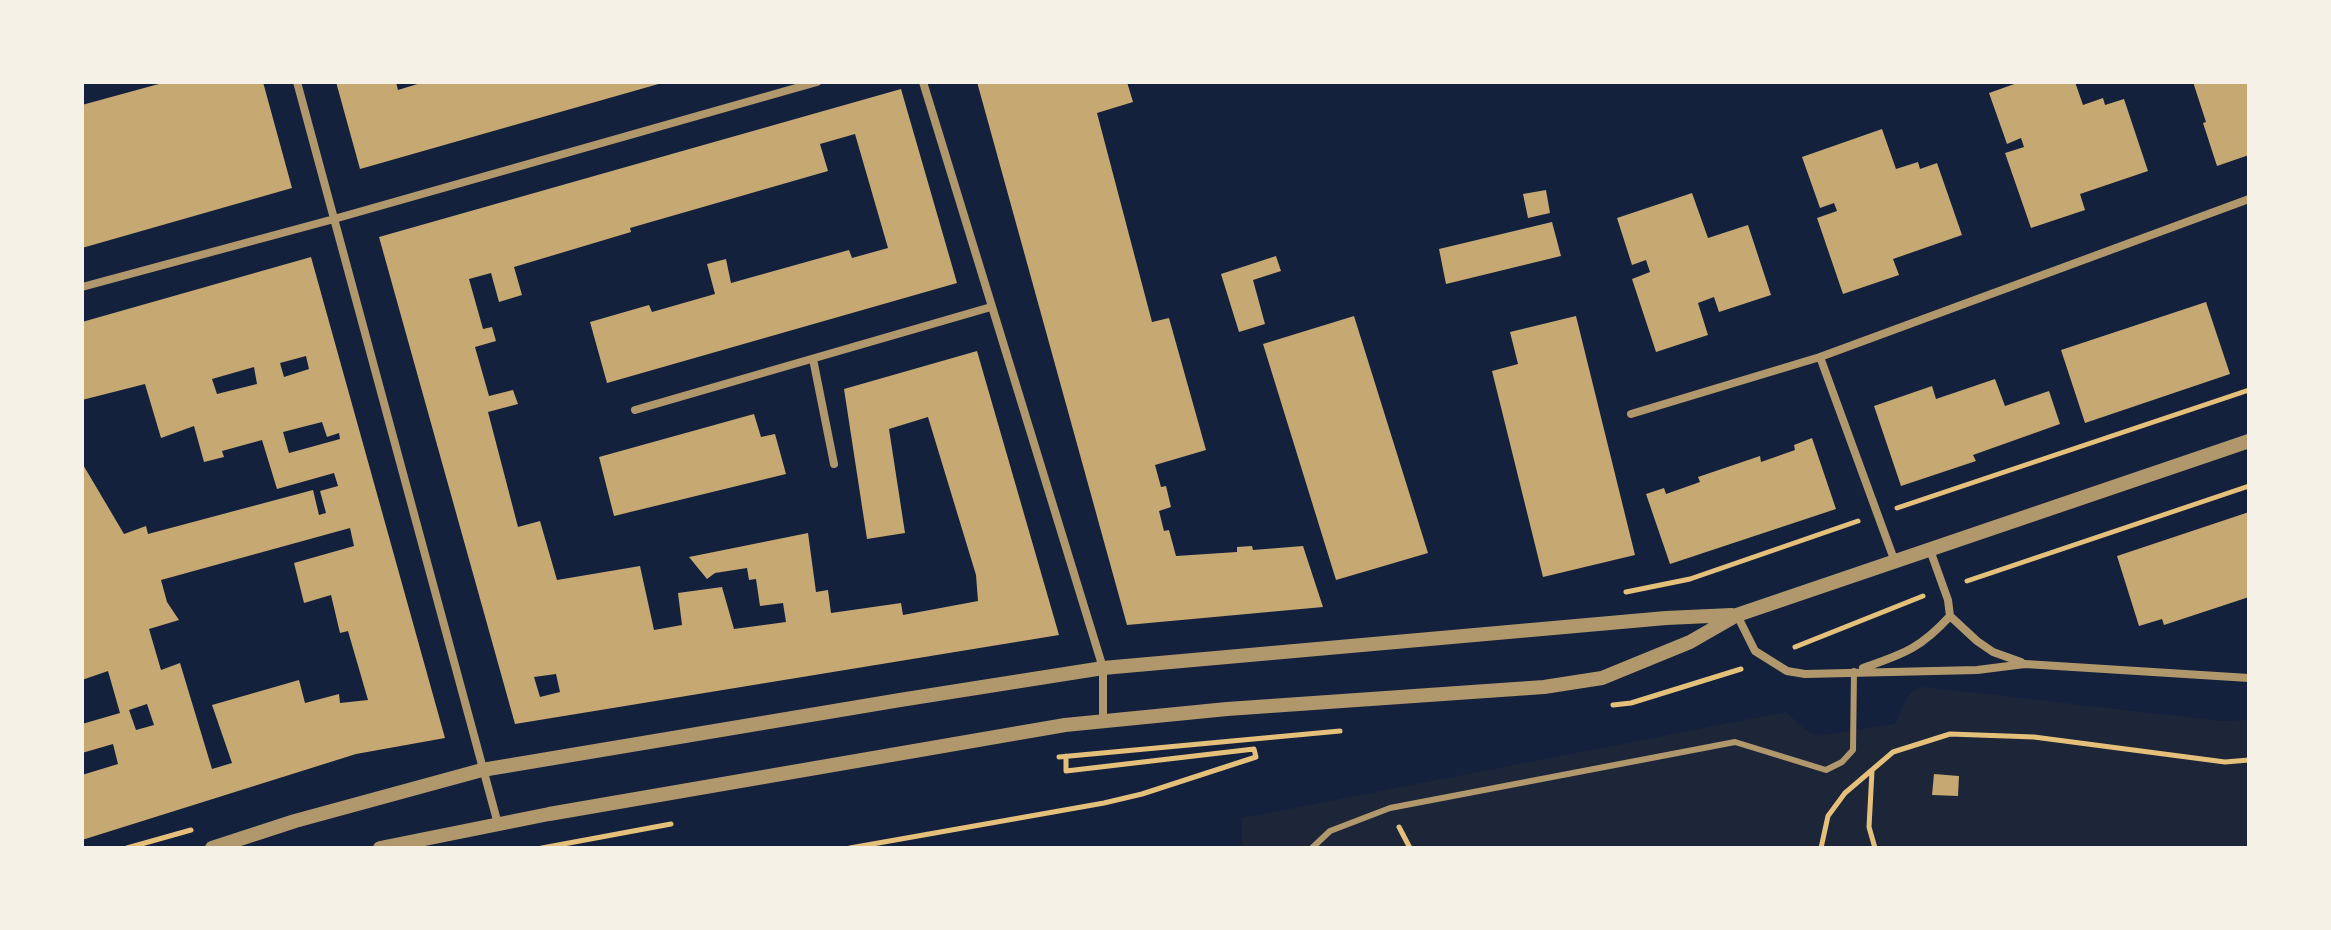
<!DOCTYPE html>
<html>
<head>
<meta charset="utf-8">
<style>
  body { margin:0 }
  #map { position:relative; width:2331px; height:930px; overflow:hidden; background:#14213d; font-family:"Fira Sans Condensed",sans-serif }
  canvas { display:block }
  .frame { position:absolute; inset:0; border:84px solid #f6f1e7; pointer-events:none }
</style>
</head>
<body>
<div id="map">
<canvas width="2331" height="930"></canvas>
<div class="frame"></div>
</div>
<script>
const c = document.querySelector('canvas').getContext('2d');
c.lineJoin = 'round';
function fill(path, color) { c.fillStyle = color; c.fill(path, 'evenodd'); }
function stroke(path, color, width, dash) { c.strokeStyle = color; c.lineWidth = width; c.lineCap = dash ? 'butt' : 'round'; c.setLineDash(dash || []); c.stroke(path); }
fill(new Path2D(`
  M1924,687L2222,721L2249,720V848H1242V818L1786,712C1797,721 1803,730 1816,736L1895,724C1904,707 1904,691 1924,687Z`), '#1d2539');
fill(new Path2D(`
  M166,82H263L292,188L82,248V105Z
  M336,82H396L398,90L424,82L662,83L360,169Z
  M977,82H1127L1133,102L1097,113L1152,322L1169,318L1206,450L1155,465L1161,487L1166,486L1171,507L1159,511L1164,531L1169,530L1176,556L1237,552V547L1252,546L1253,550L1303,546L1323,607L1127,625Z
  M2020,82H2075L2083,105L2103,98L2105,105L2124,99L2148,171L2080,194L2085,210L2031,228L2005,153L2024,147L2021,138L2007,144L1989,93Z
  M2193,82H2249V155L2217,166L2203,123L2206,122Z
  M901,89L957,283L607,383L590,322L649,305L652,312L715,294L707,264L726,259L731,283L849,250L852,258L888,248L855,134L820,144L828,171L630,228L631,232L514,267L522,295L499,302L491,273L469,279L483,329L492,327L496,341L475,347L489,396L513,390L518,404L488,412L518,527L540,521L557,580L640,566L654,630L682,625L678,593L722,587L734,629L786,622L783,603L760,606L756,579L749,580L747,568L715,573L707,579L689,557L808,533L816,592L828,590L831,613L901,603L903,615L978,601L976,575L928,417L889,429L905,533L867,539L844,389L977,351L1059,635L515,724L379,237ZM556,674L560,692L540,697L534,677Z
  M1882,129L1896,169L1918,162L1920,169L1937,163L1962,235L1893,259L1899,275L1843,294L1817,218L1837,211L1834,203L1820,208L1802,157Z
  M1546,190L1550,213L1528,218L1523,194Z
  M1692,193L1708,238L1748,225L1771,295L1719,312L1714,297L1698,303L1708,335L1656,352L1632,279L1650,272L1646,260L1632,265L1617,218Z
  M1552,222L1561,256L1446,284L1439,249Z
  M1276,256L1281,271L1253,280L1265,324L1239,332L1221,274Z
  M311,257L445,738L356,754L82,840V775L118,764L113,744L82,753V724L120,713L108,671L82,680V463L124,534L146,526L148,534L313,490L319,515L326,513L320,491L338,486L334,473L277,489L262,440L222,451L224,457L204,462L194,426L161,438L145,384L82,400V322ZM306,356L309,369L284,377L280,363ZM254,367L257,384L217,394L212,379ZM322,422L327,437L339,433L340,439L289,453L283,432ZM350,528L354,546L294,563L304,603L331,595L340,633L348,631L368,700L340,703L339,694L305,703L299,680L212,705L232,763L212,769L180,663L161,670L149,629L179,620L167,602L161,580ZM147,704L154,725L136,730L129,710Z
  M2206,302L2230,374L2085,423L2061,350Z
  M1354,316L1428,553L1336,580L1263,344Z
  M1576,316L1635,555L1543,577L1492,371L1518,364L1510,332Z
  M1995,379L2005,406L2049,391L2060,424L1973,455L1976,461L1901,486L1874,406L1932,386L1936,399Z
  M754,414L761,437L775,434L786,474L614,516L599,457Z
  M1812,438L1836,509L1670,564L1646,494L1664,488L1666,494L1700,482L1698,477L1760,456L1761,462L1795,450L1794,445Z
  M2249,512V597L2164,625L2162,619L2139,626L2117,556Z
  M1934,774L1959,776L1958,796L1932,795Z`), '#c6a872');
stroke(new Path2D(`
  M1897,508L2249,390
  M1967,581L2249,486
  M1626,592L1690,579L1858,521
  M1795,647L1923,596
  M1613,705L1631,703L1741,669
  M1059,757L1340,731
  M1872,771L1869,827L1875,848
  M1399,827L1410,848
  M127,848L191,830
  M542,848L671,824
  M850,848L1104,803L1142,794L1256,757L1254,749L1066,771V756
  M1821,848L1828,816L1845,793L1893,752L1950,734L2034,737L2225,762L2249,760`), '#e5c07b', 5);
stroke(new Path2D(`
  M1312,848L1330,831L1390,808L1735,742L1826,770L1842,762L1853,750L1854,671`), '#b1986c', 6);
stroke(new Path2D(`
  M297,82L498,824
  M923,82L1103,668V722
  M82,287L334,219L817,82
  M813,359L834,464
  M635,410L991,307
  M1631,414L1820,357
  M1930,550L1948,600L1950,616L1977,641L1993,652L2021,662
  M1895,562L1820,357L2249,199
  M1737,615L1755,651L1787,671L1805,674L1977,670L2025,664L2249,678
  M1863,668C1903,654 1920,649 1950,616`), '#b1986c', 8);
stroke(new Path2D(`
  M212,848L295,821L482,770L900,700L1103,668L1666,618L1732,615
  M380,848L549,814L1065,725L1227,709L1544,687L1602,678L1690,642L1737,615L2249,441`), '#b1986c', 14);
</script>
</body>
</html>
